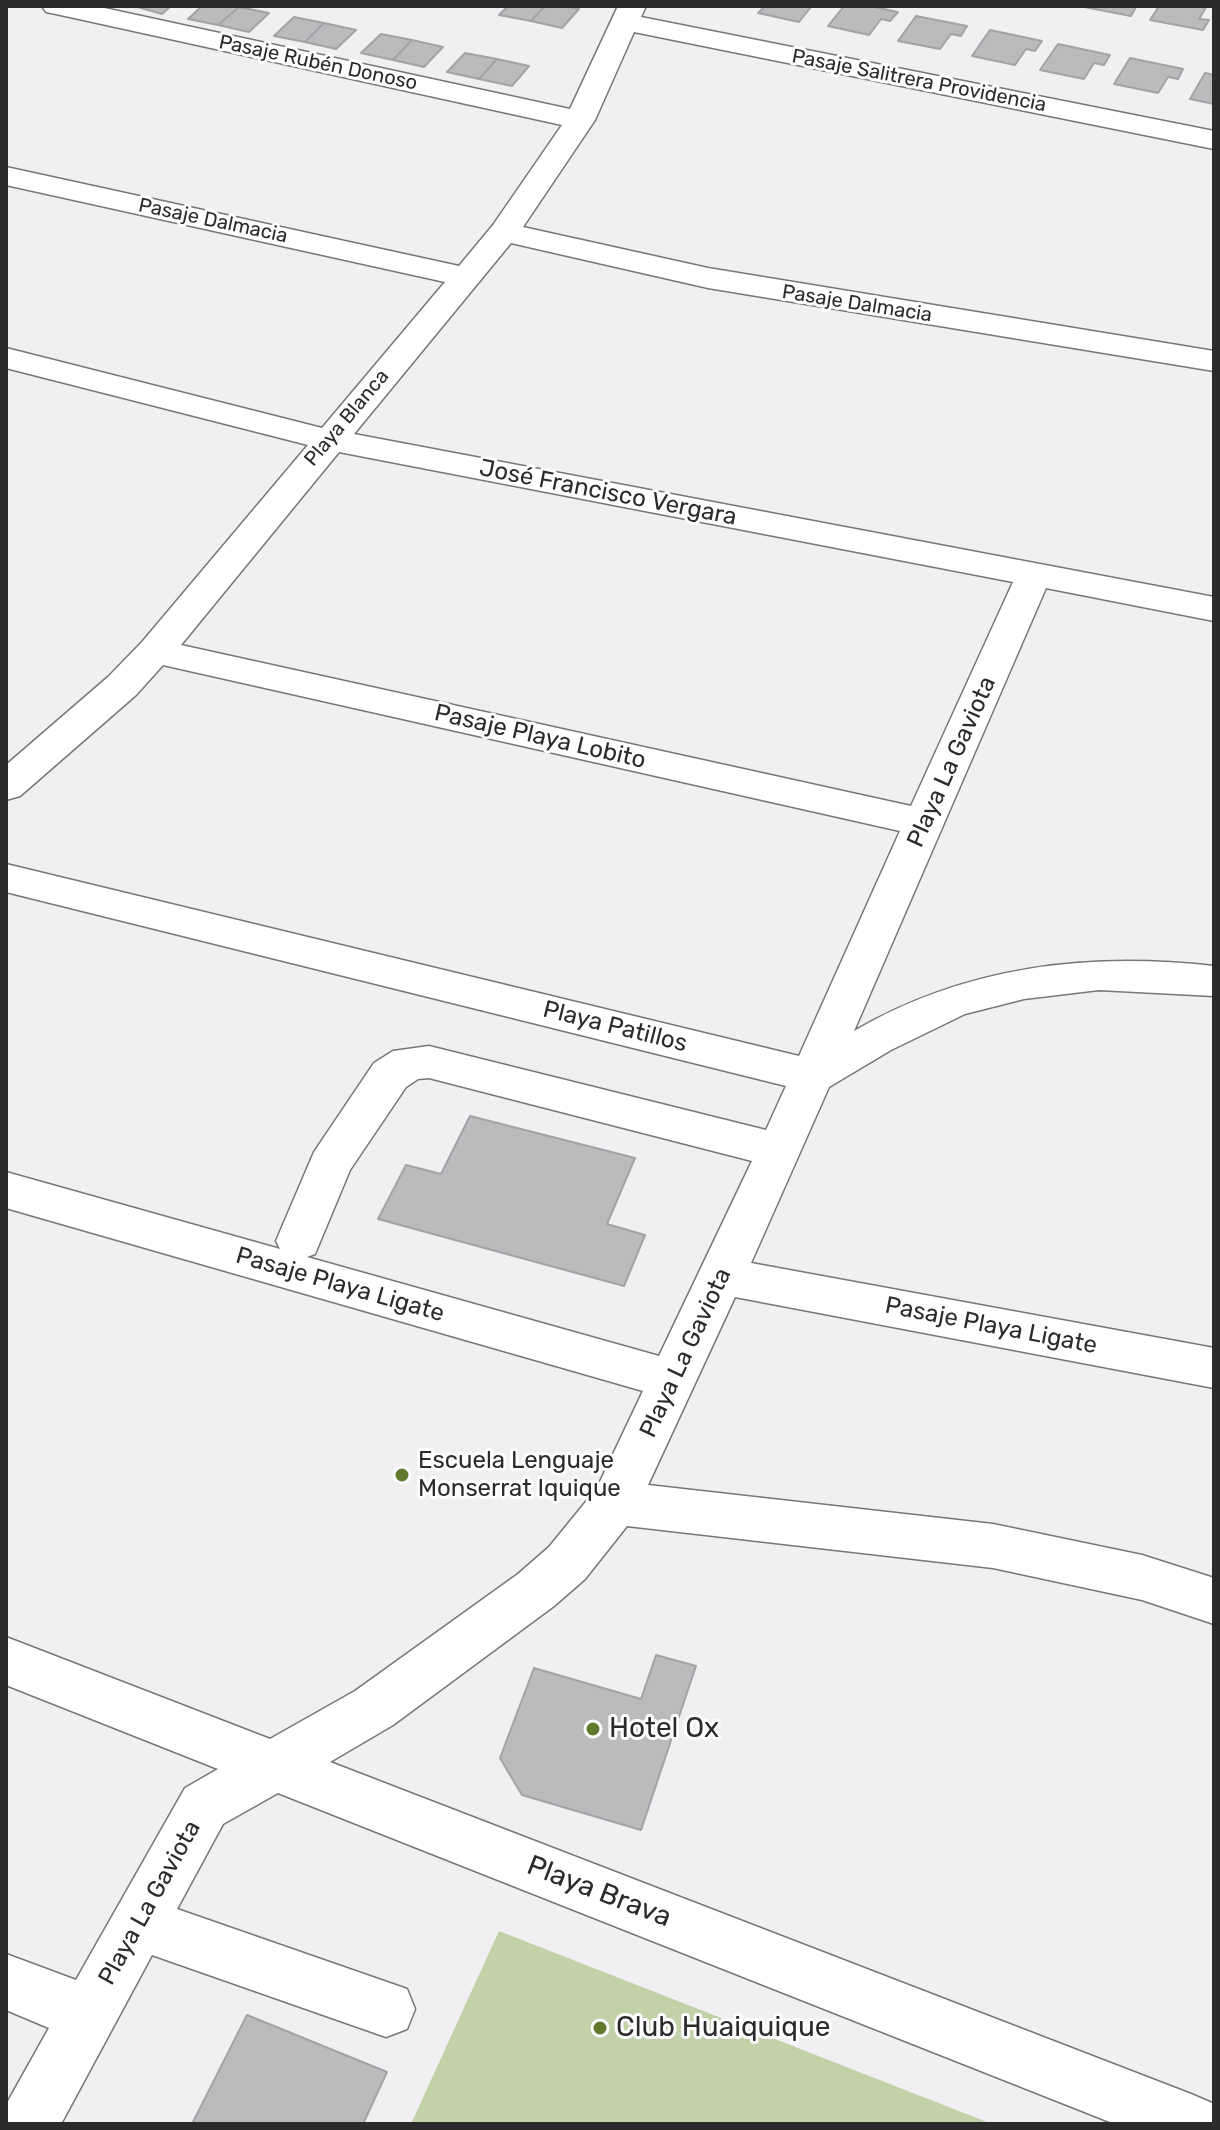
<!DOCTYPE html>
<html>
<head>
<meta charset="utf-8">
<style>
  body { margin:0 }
  #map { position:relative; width:1220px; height:2130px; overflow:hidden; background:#f1eff2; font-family:Rubik,sans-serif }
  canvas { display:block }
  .frame { position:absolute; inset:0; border:8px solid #2c2b2c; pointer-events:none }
</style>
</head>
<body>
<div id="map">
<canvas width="1220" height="2130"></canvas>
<div class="frame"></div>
</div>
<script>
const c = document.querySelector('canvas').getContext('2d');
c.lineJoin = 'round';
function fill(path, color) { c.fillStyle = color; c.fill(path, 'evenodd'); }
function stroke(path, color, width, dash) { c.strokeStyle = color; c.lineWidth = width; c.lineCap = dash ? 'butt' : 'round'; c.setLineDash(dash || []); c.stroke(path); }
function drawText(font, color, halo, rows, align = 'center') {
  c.font = font + ' Rubik,sans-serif'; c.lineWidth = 6; c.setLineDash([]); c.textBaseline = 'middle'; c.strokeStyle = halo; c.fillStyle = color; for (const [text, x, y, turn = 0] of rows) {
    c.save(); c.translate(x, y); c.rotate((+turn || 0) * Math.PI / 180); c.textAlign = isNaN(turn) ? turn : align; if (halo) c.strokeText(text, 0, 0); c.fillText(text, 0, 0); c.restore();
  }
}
fill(new Path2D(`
  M499,1931L992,2124H411Z`), '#c1d1a8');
const building = new Path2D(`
  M134,6H171L162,14Z
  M202,6H236L239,7L218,25L188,19Z
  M508,6H545L531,21L499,15Z
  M545,6H565L579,9L562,28L531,21Z
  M765,6H823L811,7L799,22L758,13Z
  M844,6H869L898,12L890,21L881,19L869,35L828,26Z
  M1079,6H1134L1136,7L1131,16Z
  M1159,6H1207L1199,19L1209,20L1203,30L1150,20Z
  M239,7L269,13L249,32L218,25Z
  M916,16L967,26L961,36L951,34L940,49L898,41Z
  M294,17L324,23L305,42L274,36Z
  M324,23L356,30L336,49L305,42Z
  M990,30L1042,41L1035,51L1026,49L1015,65L972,56Z
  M381,34L412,40L393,60L361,53Z
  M412,40L443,47L424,67L393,60Z
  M1058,44L1110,55L1104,65L1094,63L1084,79L1040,70Z
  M465,53L497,59L479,79L447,72Z
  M1130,58L1183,69L1178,79L1168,77L1158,93L1114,84Z
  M497,59L529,66L512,86L479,79Z
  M1205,73L1214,75V104L1190,99Z
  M470,1116L635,1158L607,1224L645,1235L624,1286L378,1219L406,1165L441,1174Z
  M656,1655L696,1666L641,1830L522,1795L500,1758L534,1668L641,1699Z
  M247,2015L387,2072L363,2124H192Z`);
fill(building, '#bcbabd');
stroke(building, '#a4a2a5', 2);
const minor = new Path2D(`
  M42,6H95L570,109L618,6H646L641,17L1214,131V149L634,32L595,120L523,227L708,268L1214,351V371L708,288L511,243L354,434L1214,597V621L1046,588L854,1031C966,966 1087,952 1214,966V996L1099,990L1024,999L965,1014L891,1050L829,1087L751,1263L1214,1348V1388L735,1297L648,1485L993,1524L1142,1555L1214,1578V1624L1142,1600L993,1568L627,1526L585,1579L554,1606L393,1725L330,1762L1191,2094L1212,2103L1214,2124H1115L278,1793L223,1824L177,1909L407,1989L415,2009L407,2029L386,2037L152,1955L61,2124H6L7,2103L49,2028L6,2010V1954L76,1980L185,1788L218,1769L6,1685V1637L270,1739L355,1691L518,1574L549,1547L597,1488L643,1391L6,1208V1172L280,1249L276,1241L314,1152L374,1063L393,1051L429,1046L766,1130L786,1086L6,892V864L799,1056L900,831L163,665L136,695L20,796L6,800V765L108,677L142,642L308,445L6,368V348L322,428L445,282L6,185V167L459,266L493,225L562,125L56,14L46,12ZM339,452L1013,582L911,806L181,645ZM429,1078L752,1161L659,1356L307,1257L315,1254L350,1170L406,1087L418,1079Z`);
stroke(minor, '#777678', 3);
fill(minor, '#fff');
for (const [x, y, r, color] of [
  [402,1475,8,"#607a2d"],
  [593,1729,8,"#607a2d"],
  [600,2028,8,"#607a2d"]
]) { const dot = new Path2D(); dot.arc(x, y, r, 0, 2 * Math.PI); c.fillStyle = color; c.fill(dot); stroke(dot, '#fefdff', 3); }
drawText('20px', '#2c2b2c', '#fefdff', [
  ["Pasaje Rubén Donoso",318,63,12],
  ["Pasaje Salitrera Providencia",919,81,11],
  ["Pasaje Dalmacia",213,221,12],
  ["Pasaje Dalmacia",857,304,9],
  ["Playa Blanca",347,418,-50]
]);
drawText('24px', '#2c2b2c', '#fefdff', [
  ["José Francisco Vergara",608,493,11],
  ["Pasaje Playa Lobito",540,737,13],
  ["Playa La Gaviota",952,762,-66],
  ["Playa Patillos",615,1027,14],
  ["Pasaje Playa Ligate",340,1285,16],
  ["Pasaje Playa Ligate",991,1326,11],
  ["Playa La Gaviota",686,1353,-65],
  ["Playa La Gaviota",150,1903,-61]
]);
drawText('24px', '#2c2b2c', '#fefdff', [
  ["Escuela Lenguaje",418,1461],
  ["Monserrat Iquique",418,1489]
], 'left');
drawText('28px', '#2c2b2c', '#fefdff', [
  ["Hotel Ox",609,1729],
  ["Club Huaiquique",616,2028]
], 'left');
drawText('28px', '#2c2b2c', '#fefdff', [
  ["Playa Brava",599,1892,21]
]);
</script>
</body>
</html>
